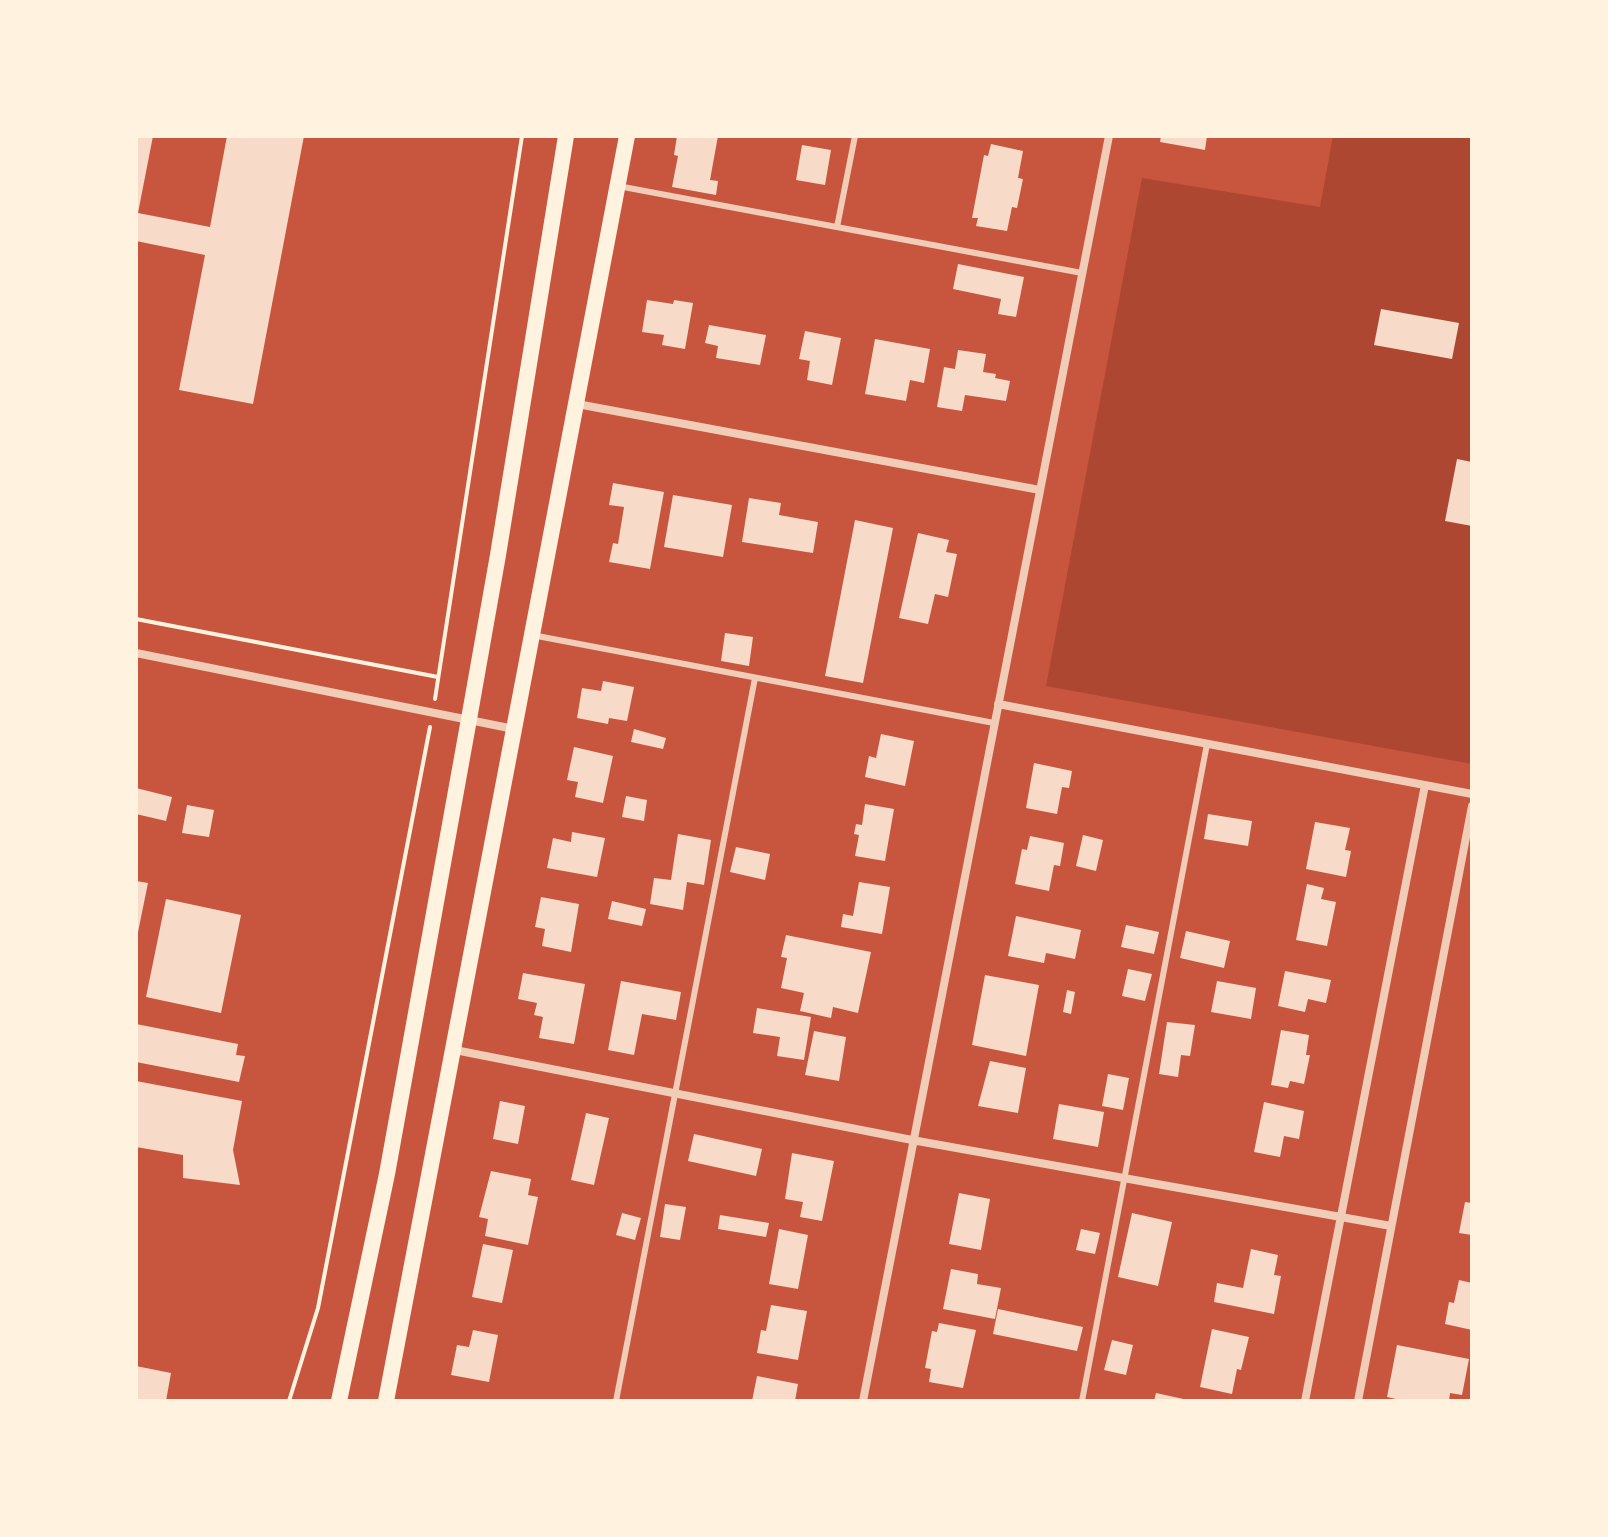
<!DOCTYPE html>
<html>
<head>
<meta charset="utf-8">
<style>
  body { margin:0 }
  #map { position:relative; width:1608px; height:1537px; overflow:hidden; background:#c8553d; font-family:"Noto Sans",sans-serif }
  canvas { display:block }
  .frame { position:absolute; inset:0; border:138px solid #fff3e0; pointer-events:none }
</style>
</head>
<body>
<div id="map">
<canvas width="1608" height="1537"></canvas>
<div class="frame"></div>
</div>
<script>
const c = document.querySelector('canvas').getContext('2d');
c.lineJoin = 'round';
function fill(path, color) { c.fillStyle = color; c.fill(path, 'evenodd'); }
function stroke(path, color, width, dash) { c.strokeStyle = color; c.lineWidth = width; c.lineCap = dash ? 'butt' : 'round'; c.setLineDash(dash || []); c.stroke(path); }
fill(new Path2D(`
  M1333,136H1472V764L1046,686L1142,178L1320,207Z`), '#ae4732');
fill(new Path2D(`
  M136,136H153L138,213L210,227L227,136H304L253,404L179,390L205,255L136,241Z
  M677,136H718L710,180L718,181L716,195L672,187L678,156L674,155Z
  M1161,136H1207L1205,150L1160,142Z
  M991,144L1023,151L1018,178L1023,179L1017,208L1012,207L1007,231L976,226L978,218H972L984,155L988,156Z
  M802,145L831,150L825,185L796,180Z
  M958,264L1024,277L1016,317L998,314L1001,299L953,289Z
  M647,300L673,304L674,300L693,303L685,349L662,345L664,335L642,332Z
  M1381,309L1459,323L1452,359L1374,345Z
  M709,325L766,335L760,365L716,358L718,346L705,343Z
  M805,331L841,338L832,385L807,380L810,361L799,359Z
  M875,339L930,349L924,383L910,380L906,401L865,394Z
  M958,350L986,354L983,372L996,374L995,378L1010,381L1006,401L965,395L962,411L937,407L944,367L955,369Z
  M1457,459L1472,462V526L1445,521Z
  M613,483L664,492L650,569L609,562L613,543L618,544L624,507L609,505Z
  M673,495L732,505L723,557L664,547Z
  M749,498L781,503L779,515L818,522L813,553L742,542Z
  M855,520L893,528L863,683L825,676Z
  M918,533L949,540L946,552L957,554L948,597L935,594L928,624L899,618Z
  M725,633L753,637L749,666L721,661Z
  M603,681L634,687L627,721L609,718L608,724L577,718L582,688L601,691Z
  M634,729L666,738L663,749L631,742Z
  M881,734L914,741L905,786L865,777L869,756L876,758Z
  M574,747L613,756L603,803L575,797L578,782L567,780Z
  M1034,763L1072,771L1069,788L1062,787L1057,814L1026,808Z
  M136,788L172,797L166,821L136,814Z
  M626,796L647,800L644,821L622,817Z
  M865,804L894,809L885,861L855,856L859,835L854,834L856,824L862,825Z
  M187,805L214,810L209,837L182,833Z
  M1208,814L1252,821L1248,846L1204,839Z
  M1315,822L1350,828L1345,850L1351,851L1346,877L1306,869Z
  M572,832L605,838L597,877L547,868L553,838L571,842Z
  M678,834L711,840L704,885L687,882L683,910L650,904L654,878L671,880Z
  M1083,835L1103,840L1096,871L1076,866Z
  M1030,836L1064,843L1060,866L1054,865L1049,891L1015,884L1022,849L1027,850Z
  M736,847L770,854L765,880L730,872Z
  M136,881L148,883L137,937H136Z
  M859,882L890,887L882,934L841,927L843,914L853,916Z
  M1307,884L1324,888L1321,899L1336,902L1327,946L1296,940Z
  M541,897L579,904L571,952L542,946L545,929L535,927Z
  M166,899L241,915L221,1013L146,997Z
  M612,901L646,909L642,926L608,919Z
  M1016,916L1081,930L1075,959L1046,953L1044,963L1008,956Z
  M1126,925L1159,932L1154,954L1121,947Z
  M1186,931L1230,941L1224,968L1180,958Z
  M786,935L871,952L858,1013L833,1007L831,1018L800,1011L804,993L781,988L787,958L781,957Z
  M1128,969L1152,974L1145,1001L1122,996Z
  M1285,971L1331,980L1326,1003L1308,999L1305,1012L1278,1006Z
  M523,973L585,984L574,1044L539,1038L543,1017L534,1015L537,1003L518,999Z
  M985,975L1039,985L1026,1056L972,1045Z
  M621,981L681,992L676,1020L642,1014L634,1055L608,1050Z
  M1217,981L1256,988L1251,1019L1211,1012Z
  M1067,990L1075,992L1071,1014L1063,1012Z
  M757,1008L811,1017L804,1060L777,1056L780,1037L753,1033Z
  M1167,1022L1195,1025L1190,1056L1181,1055L1178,1077L1159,1074Z
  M136,1024L238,1044L236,1055L245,1056L239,1082L136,1062Z
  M1281,1030L1309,1035L1306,1055H1310L1304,1084L1290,1081L1288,1088L1271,1085Z
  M814,1031L846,1037L839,1081L805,1075Z
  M990,1061L1026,1068L1018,1113L978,1106Z
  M1108,1074L1129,1078L1123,1110L1102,1106Z
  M136,1081L242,1101L233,1150L240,1185L183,1178V1155L136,1147Z
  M500,1101L525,1106L518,1144L493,1139Z
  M1264,1102L1304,1111L1299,1139L1284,1136L1280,1157L1254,1152Z
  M1059,1104L1104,1112L1098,1147L1053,1139Z
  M586,1113L609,1118L594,1185L571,1180Z
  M694,1134L762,1149L756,1176L688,1161Z
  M792,1153L834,1161L822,1221L800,1217L803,1202L785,1199Z
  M491,1171L531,1179L528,1195L538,1197L528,1245L485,1236L488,1219L479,1217Z
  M959,1193L990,1199L981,1250L949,1244Z
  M1465,1202L1472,1203V1235L1459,1233Z
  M665,1204L686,1207L680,1240L660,1237Z
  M622,1213L641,1218L635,1240L616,1235Z
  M1132,1213L1172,1222L1158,1286L1118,1277Z
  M720,1215L769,1223L766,1237L718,1229Z
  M779,1229L808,1235L798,1289L769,1284Z
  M1081,1229L1100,1233L1095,1254L1076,1250Z
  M483,1244L513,1250L502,1303L472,1297Z
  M1251,1249L1278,1255L1274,1275L1281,1276L1274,1314L1214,1302L1217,1283L1243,1288Z
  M951,1269L978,1274L977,1284L1001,1288L995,1319L943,1309Z
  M1459,1280L1472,1283V1330L1445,1324L1449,1302L1454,1303Z
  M771,1305L807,1311L798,1360L757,1353L761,1330L766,1331Z
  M998,1309L1083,1327L1077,1351L993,1334Z
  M939,1323L976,1330L963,1388L929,1382L931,1369L925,1368L932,1331L937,1332Z
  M1212,1329L1249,1337L1241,1370L1237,1369L1232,1394L1200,1387Z
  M473,1330L498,1335L489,1382L451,1375L457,1345L469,1347Z
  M1112,1340L1133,1345L1126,1375L1104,1370Z
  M1397,1345L1469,1359L1462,1395L1450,1393L1449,1401H1405L1387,1397Z
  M136,1366L171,1373L166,1401H136Z
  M757,1376L798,1384L795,1401H752Z
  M1156,1393L1188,1400V1401H1154Z`), '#f7dbc8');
stroke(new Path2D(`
  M136,619L438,677
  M435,699L522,136
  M289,1401L318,1308L430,727`), '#fff3e0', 4);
stroke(new Path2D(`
  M618,186L1082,273
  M837,227L855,136
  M532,635L994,723
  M616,1401L755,678
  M1082,1401L1207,744`), '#f1ccb7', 6);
stroke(new Path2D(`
  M577,404L1040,490
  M136,653L514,729
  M998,704L1472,794
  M455,1050L912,1140L1391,1226
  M863,1401L1109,136
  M1305,1401L1425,785
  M1358,1401L1472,806`), '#f1ccb7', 8);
stroke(new Path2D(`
  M339,1401L387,1174L469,719L498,555L566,136
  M386,1401L627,136`), '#fff3e0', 16);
</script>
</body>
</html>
